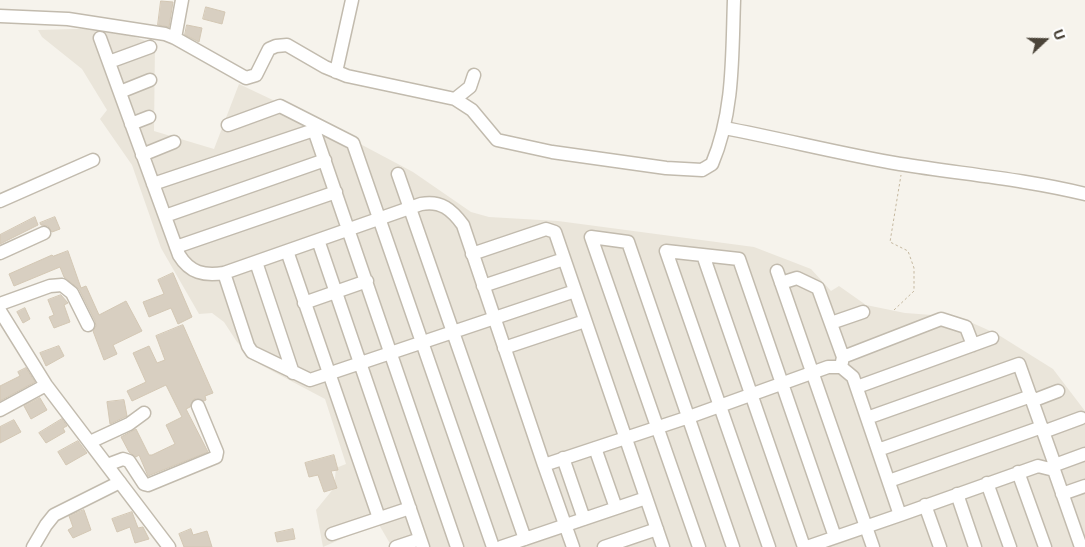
<!DOCTYPE html>
<html>
<head>
<meta charset="utf-8">
<style>
  body { margin:0 }
  #map { position:relative; width:1085px; height:547px; overflow:hidden; background:#f6f3ec; font-family:Commissioner,sans-serif }
  canvas { display:block }
  .north { position:absolute; left:1020px; top:15px; width:50px; height:50px; -webkit-text-stroke:4px #fff; paint-order:stroke; rotate:69deg; font-size:14px; font-weight:700; line-height:20px; text-align:center; color:#4b4439 }
  .north::after { content:''; display:block; margin:auto; width:18px; height:22px; background:#4b4439; clip-path:polygon(50% 0,100% 100%,50% 72%,0 100%) }
</style>
</head>
<body>
<div id="map">
<canvas width="1085" height="547"></canvas>
<div class="north">U</div>
</div>
<script>
const c = document.querySelector('canvas').getContext('2d');
c.lineJoin = 'round';
function fill(path, color) { c.fillStyle = color; c.fill(path, 'evenodd'); }
function stroke(path, color, width, dash) { c.strokeStyle = color; c.lineWidth = width; c.lineCap = dash ? 'butt' : 'round'; c.setLineDash(dash || []); c.stroke(path); }
fill(new Path2D(`
  M109,28L155,44L154,131L214,149L239,84L315,120L413,172L471,212L489,217L558,221L754,247L811,269L831,291L839,286L866,305L905,313L959,317L997,334L1053,369L1085,411V547H392L378,523L323,547L316,510L334,488L336,468L346,464L325,399L259,364L237,342L224,322L212,313L199,314L161,248L132,165L100,119L107,110L82,69L42,37L38,30Z`), '#eae5da');
const building = new Path2D(`
  M161,1L173,2L169,27L158,25Z
  M206,7L225,12L222,24L203,19Z
  M187,25L202,28L199,42L185,35Z
  M35,217L38,225L0,244V235Z
  M55,217L60,229L52,232L48,226L41,225L40,223Z
  M68,251L81,288L86,286L99,315L126,301L142,331L113,345L117,354L104,360L93,331L96,326L95,321L79,289L64,277L60,267L14,286L9,274L52,255L53,256Z
  M173,273L192,317L178,324L171,308L149,317L143,302L164,294L158,280Z
  M61,295L68,303L64,305L70,322L54,328L49,317L54,315L48,300Z
  M25,308L30,319L23,323L17,312Z
  M183,325L213,393L205,396L206,400L204,401L194,399L190,407L186,409L208,452L148,476L139,455L136,457L129,452L121,437L136,429L149,455H152L175,444L166,425L182,417L166,385L132,401L127,391L146,382L133,353L149,346L157,363L165,360L156,336Z
  M59,346L64,356L46,366L40,353Z
  M26,368L35,382L0,401V386L20,376L18,372Z
  M40,398L47,410L31,419L24,406Z
  M124,400L127,416L110,424L107,402Z
  M62,419L67,426L63,428L65,432L46,443L39,433Z
  M14,420L21,432L0,443V427Z
  M78,441L87,453L66,465L58,452Z
  M334,455L338,470L331,471L337,488L324,492L318,475L309,477L305,463Z
  M84,510L91,530L73,538L68,530L73,527L69,516Z
  M132,512L138,528L143,527L149,539L135,543L130,527L117,532L112,519Z
  M191,529L193,535L207,531L212,547H184L179,534Z
  M293,529L295,539L277,542L275,533Z`);
fill(building, '#d8cfc1');
stroke(building, '#d3c7b4', 1);
const minor = new Path2D(`
  M0,16L68,19L165,34L175,38L246,78L256,75L269,49L276,46L287,45L325,67L347,76L455,99L472,110L497,140L552,152L666,168L702,170L712,164C734,112 732,56 734,0
  M100,38L179,255C190,273 204,276 224,273L421,204C441,200 452,210 463,225L544,465
  M175,38L182,0
  M109,62L150,47
  M336,72L352,0
  M120,92L150,80
  M455,99L470,87L474,75
  M131,124L149,117
  M228,125L280,106L353,143L493,547
  M724,128C783,139 841,154 900,164C962,174 1024,179 1085,194
  M142,155L174,142
  M398,174L525,539
  M153,184L314,130L457,547
  M0,201L93,160
  M165,216L325,160
  M318,240L423,547
  M176,247L336,192
  M287,251L379,518
  M0,253L44,233
  M472,254L546,229L555,232L663,547
  M703,255L804,547
  M256,262L293,373
  M777,271L873,547
  M224,273L248,346L252,352L310,380L575,291
  M781,283L797,278L818,288L843,357
  M483,286L564,259
  M304,303L367,281
  M0,304L50,286L62,285L72,293L88,325
  M0,311L46,385L169,547
  M831,323L863,312
  M504,348L585,321
  M841,367L843,357L941,319L966,327L973,345
  M857,387L992,338
  M1032,401L1058,391
  M0,410L46,385
  M867,418L1019,364L1055,465
  M1043,432L1081,418
  M90,442L129,424L144,413
  M595,448L616,508
  M878,450L1031,396
  M563,458L584,519
  M107,465L123,459L129,461L144,484L148,485L216,457L217,452L198,406
  M1054,470L1055,465L1085,454
  M1018,472L1045,547
  M889,481L1042,427
  M987,483L1010,547
  M957,494L975,547
  M1062,494L1085,486
  M925,505L940,547
  M332,534L410,508
  M33,547L46,525L54,515L120,482
  M396,547L420,539
  M501,547L646,498
  M573,547L544,465L689,417L828,367H841L853,377L900,515L1038,466L1054,470L1081,547
  M604,547L657,529
  M699,547L591,237L628,242L733,547
  M769,547L666,251L739,259L835,537
  M807,547L900,515`);
stroke(minor, '#c2bbae', 15);
stroke(new Path2D(`
  M894,310L914,291V268L908,251L890,242L901,175`), '#c4b79f', 1, [2.5, 2.5]);
stroke(minor, '#fff', 12);
</script>
</body>
</html>
